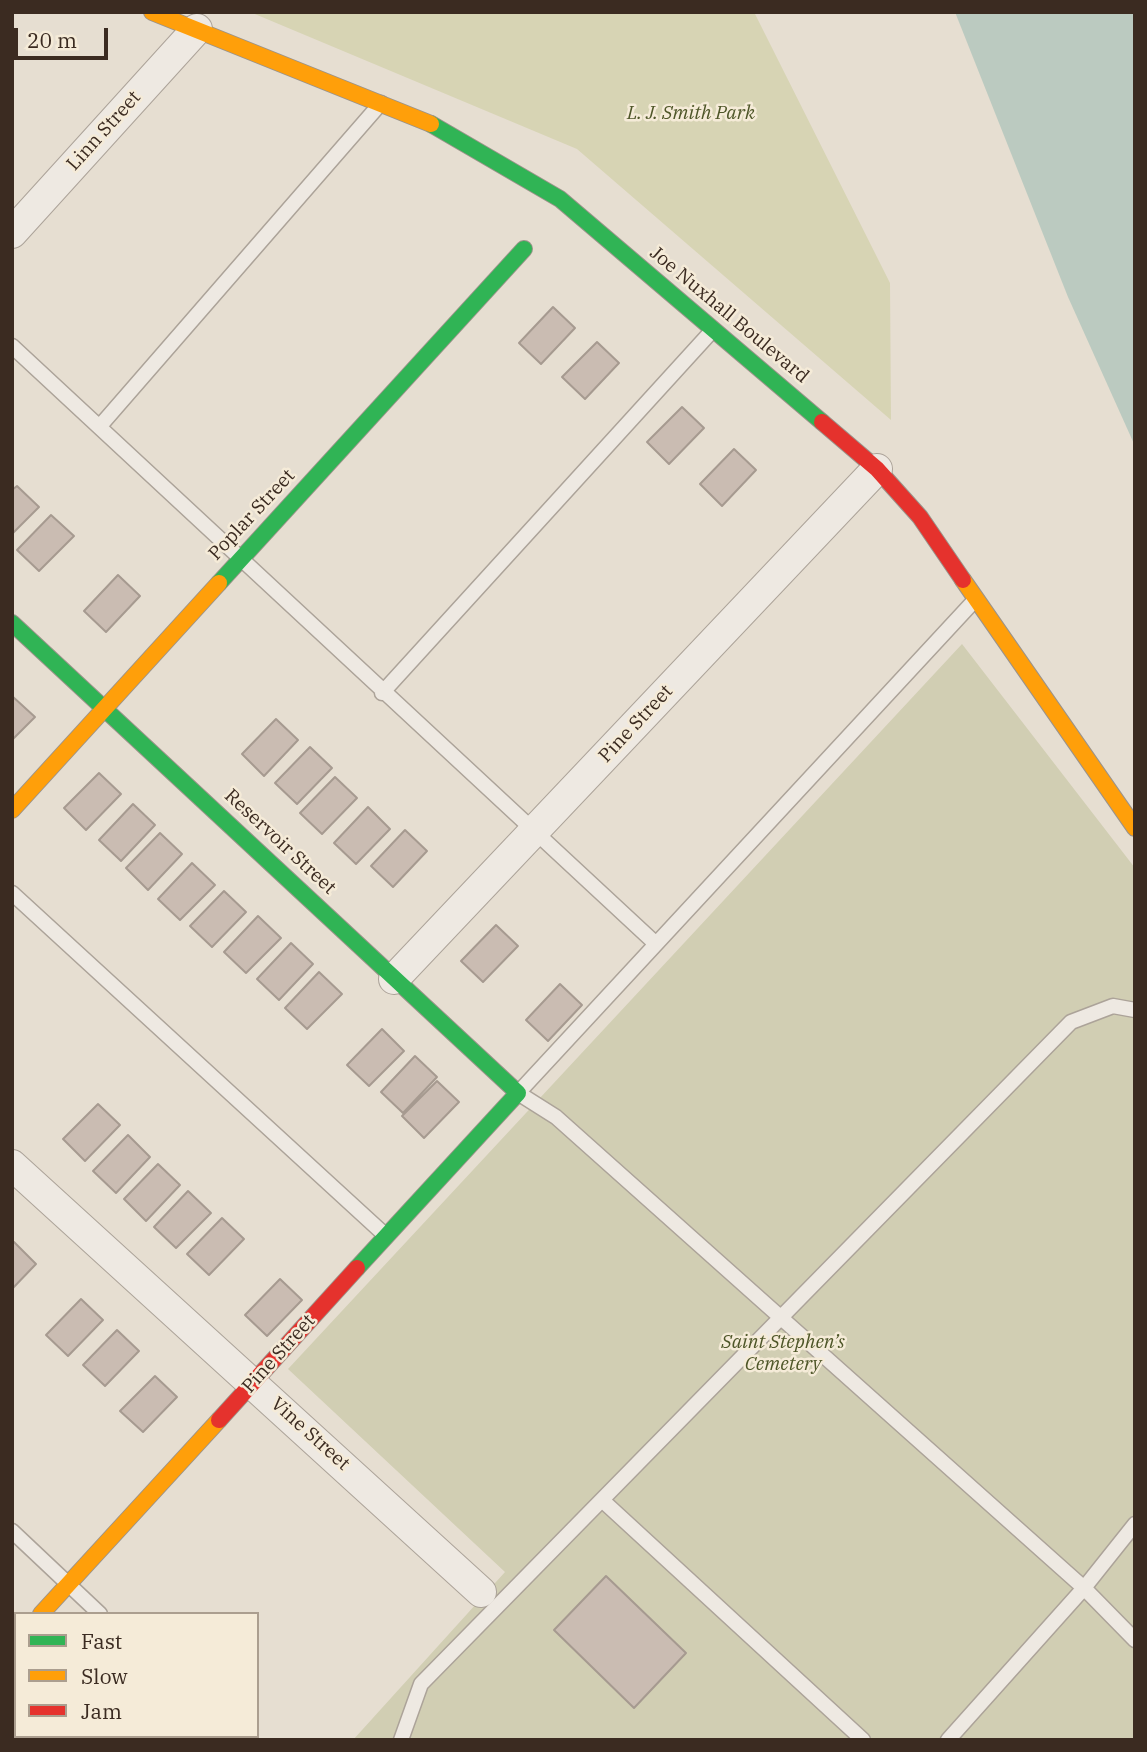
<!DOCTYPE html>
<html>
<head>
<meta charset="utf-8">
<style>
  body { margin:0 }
  #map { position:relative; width:1147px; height:1752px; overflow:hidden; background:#e6ded1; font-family:"IBM Plex Serif",serif }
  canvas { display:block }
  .frame { position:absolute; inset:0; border:14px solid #3b2b21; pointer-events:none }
  .legend { position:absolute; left:14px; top:1612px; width:245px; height:126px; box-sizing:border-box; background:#f5ebd8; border:2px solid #ab9e8f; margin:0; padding:9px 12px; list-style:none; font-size:21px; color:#3b2b21 }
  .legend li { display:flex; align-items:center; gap:14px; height:35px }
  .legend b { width:35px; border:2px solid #ab9e8f }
  .scale { position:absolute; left:14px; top:28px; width:94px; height:32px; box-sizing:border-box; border:4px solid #3b2b21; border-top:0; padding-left:9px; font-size:21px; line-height:24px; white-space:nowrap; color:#3b2b21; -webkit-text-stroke:5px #f5ebd8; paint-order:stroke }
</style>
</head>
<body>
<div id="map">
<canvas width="1147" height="1752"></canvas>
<div class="frame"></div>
<ul class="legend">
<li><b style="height:9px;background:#30b455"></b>Fast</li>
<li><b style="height:9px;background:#ff9f0a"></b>Slow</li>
<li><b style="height:9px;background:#e5322d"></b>Jam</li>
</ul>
<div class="scale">20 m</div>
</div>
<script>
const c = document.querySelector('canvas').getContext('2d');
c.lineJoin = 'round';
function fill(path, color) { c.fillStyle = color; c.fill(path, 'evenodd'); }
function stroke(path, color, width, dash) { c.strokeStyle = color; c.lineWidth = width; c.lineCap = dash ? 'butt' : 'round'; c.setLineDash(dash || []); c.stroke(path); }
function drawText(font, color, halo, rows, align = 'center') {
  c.font = font + ' "IBM Plex Serif",serif'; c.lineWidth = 5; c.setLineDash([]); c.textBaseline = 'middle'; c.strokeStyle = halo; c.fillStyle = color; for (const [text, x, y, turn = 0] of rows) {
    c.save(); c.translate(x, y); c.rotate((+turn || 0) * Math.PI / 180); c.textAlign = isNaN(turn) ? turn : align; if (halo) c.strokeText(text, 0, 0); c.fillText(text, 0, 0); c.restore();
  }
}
fill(new Path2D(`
  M250,12H754L890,283L891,420L577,149Z`), '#d7d4b4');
fill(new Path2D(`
  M962,644L1135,868V1740H353L505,1572L288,1369Z`), '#d1ceb3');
fill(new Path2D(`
  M955,12H1135V446L1068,297Z`), '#bbcac0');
const building = new Path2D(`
  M553,307L575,328L541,364L519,343Z
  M597,342L619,363L585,399L562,377Z
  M682,407L704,428L669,464L647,442Z
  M734,449L756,470L722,506L700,484Z
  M17,486L39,507L12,534V490Z
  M51,515L74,536L39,571L17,550Z
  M118,575L140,596L106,632L84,611Z
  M12,696L35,717L12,740Z
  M276,719L298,740L264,776L242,754Z
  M310,747L332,768L297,804L275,783Z
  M99,773L121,794L86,830L64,808Z
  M335,777L357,798L322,834L300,813Z
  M133,804L155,825L121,861L99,840Z
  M368,807L390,829L356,864L334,843Z
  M405,830L427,851L393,887L371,866Z
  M160,833L182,854L148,890L126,868Z
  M192,863L215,885L180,920L158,899Z
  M224,891L246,912L212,947L190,926Z
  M258,916L281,938L246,973L224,952Z
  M496,925L518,946L483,982L461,961Z
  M291,943L313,964L279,1000L257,979Z
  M319,972L342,994L307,1029L285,1008Z
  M560,984L582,1005L548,1041L526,1020Z
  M382,1029L404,1051L369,1086L347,1065Z
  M415,1056L437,1077L403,1113L381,1092Z
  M437,1081L459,1102L424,1138L402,1116Z
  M98,1104L120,1125L85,1161L63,1139Z
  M128,1135L150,1157L116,1193L93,1171Z
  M158,1164L180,1185L146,1221L124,1199Z
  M188,1191L211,1213L176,1248L154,1227Z
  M222,1218L244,1239L209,1275L187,1254Z
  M14,1242L36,1264L12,1289V1244Z
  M280,1279L302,1300L267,1336L245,1315Z
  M81,1299L103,1320L68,1356L46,1335Z
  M117,1330L139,1351L105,1386L83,1365Z
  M155,1376L177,1397L143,1432L120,1411Z
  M606,1576L686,1653L634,1708L554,1630Z`);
fill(building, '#cabcb2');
stroke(building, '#a69a90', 2);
const lane = new Path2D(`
  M12,346L656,944
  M100,426L381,103
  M974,601L518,1093L556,1117L1084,1588L1135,1640
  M382,693L711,332
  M12,893L385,1235
  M602,1500L863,1740
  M12,1531L100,1614
  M227,1736L231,1740
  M401,1740L421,1684L1071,1022L1113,1006L1135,1010
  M948,1740L1084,1588L1135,1524`);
const street = new Path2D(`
  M12,233L197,29
  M394,979L877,469
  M12,1165L481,1592
  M12,1645L16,1641`);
const fast = new Path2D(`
  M431,124L560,199L822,422
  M219,583L524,249
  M12,623L518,1093L357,1268`);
const slow = new Path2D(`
  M152,12L431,124
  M963,580L1135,828
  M12,810L219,583
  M41,1614L219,1420`);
const jam = new Path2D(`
  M822,422L877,469L920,517L963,580
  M219,1420L357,1268`);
stroke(lane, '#aca399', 17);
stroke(street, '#aca399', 32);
stroke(fast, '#9b938a', 18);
stroke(slow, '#9b938a', 18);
stroke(jam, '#9b938a', 18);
stroke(lane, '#eee9e2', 14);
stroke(street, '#eee9e2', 30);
stroke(fast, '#30b455', 16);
stroke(slow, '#ff9f0a', 16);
stroke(jam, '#e5322d', 16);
drawText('italic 19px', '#4e5628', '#f5ebd8', [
  ["L. J. Smith Park",691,114],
  ["Saint Stephen’s",783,1343],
  ["Cemetery",783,1365]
]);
drawText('19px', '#3b2b21', '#f5ebd8', [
  ["Linn Street",104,131,-48],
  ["Joe Nuxhall Boulevard",729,315,40],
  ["Poplar Street",252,515,-47],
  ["Pine Street",636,724,-47],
  ["Reservoir Street",280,842,43],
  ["Pine Street",279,1354,-48],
  ["Vine Street",310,1434,42]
]);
</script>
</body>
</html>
